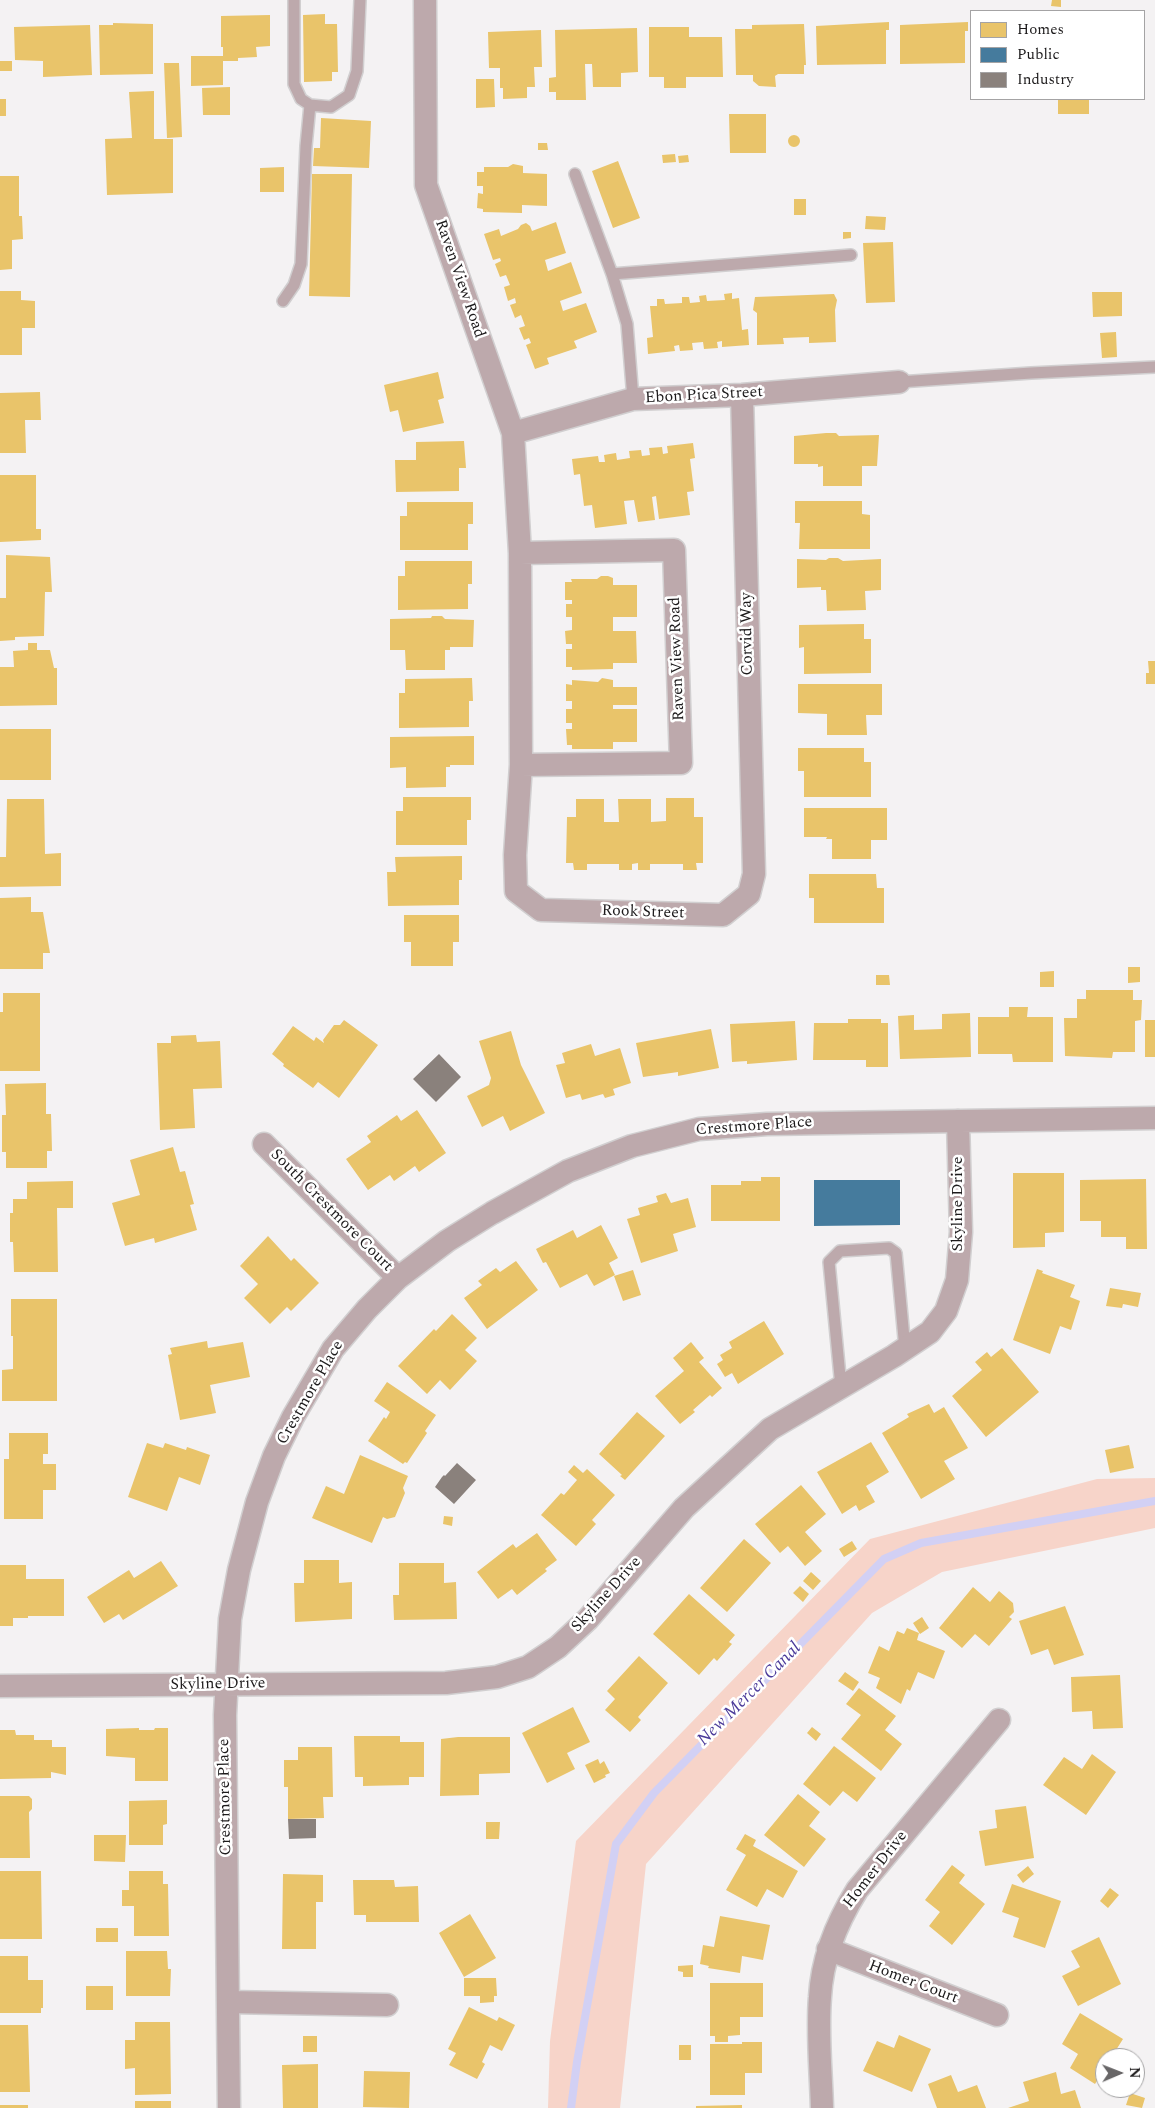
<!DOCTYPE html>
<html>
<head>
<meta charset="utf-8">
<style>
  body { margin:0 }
  #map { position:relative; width:1155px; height:2108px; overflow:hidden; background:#f4f2f3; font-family:Spectral,serif }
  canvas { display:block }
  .legend { position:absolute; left:970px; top:10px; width:175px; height:90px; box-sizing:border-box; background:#fff; border:1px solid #a4a3a4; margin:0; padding:6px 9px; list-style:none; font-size:15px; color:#1c1a1b }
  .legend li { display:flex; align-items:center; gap:10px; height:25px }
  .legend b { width:25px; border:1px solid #a4a3a4 }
  .north { position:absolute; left:1095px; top:2048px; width:50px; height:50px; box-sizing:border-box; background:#fff; border:1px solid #a4a3a4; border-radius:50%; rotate:89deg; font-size:14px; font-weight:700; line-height:20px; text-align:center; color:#1c1a1b }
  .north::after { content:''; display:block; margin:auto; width:18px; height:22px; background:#686667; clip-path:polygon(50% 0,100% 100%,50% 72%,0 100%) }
</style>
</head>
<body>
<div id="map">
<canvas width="1155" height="2108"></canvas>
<ul class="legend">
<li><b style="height:14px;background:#e9c46a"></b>Homes</li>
<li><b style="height:14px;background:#457b9d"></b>Public</li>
<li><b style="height:14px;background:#8a817c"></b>Industry</li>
</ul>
<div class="north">N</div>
</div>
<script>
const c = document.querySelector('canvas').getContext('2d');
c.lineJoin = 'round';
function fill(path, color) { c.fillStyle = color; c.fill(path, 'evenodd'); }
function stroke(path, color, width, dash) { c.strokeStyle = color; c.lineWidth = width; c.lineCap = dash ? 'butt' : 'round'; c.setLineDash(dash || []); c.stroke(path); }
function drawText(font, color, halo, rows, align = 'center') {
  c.font = font + ' Spectral,serif'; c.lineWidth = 5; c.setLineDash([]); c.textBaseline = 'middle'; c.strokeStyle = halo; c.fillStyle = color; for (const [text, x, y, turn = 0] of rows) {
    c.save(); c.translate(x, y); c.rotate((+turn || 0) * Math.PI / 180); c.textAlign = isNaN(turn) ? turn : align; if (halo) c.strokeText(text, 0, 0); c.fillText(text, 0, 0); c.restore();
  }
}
fill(new Path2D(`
  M1155,1478V1528L942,1572L872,1613L646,1864L620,2108H548L550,2041L576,1841L870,1539L1097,1479Z`), '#f7d4c9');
fill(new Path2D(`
  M1052,0H1061V7L1051,6Z
  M325,14V24H337L338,72H332V81L304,82L303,15Z
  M270,15V46L256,47L257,57L238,58V61H223V85L191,86V56H223V47H221V16Z
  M889,22V30H886V64L817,65L816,26Z
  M968,22V31H965V63L900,64V25Z
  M113,23L153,24V74L100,75L99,25H113Z
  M804,24L806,65H804V74H778L775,76L776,87L759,86L753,81V75H736L735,29H752V25Z
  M90,25L92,75L43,77V61L15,60L14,27Z
  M649,27H689V37H722L723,77H686V88H664V77H649Z
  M637,28L638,72L621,73V87H593L592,64H585L586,100H556V92H549V78L556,77L555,30Z
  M541,30L542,67H534L535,87H527V98L503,99V88H500V68H489L488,32Z
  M0,61H12V71H0Z
  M164,63H179L182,137L167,138Z
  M476,79H494L495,107L476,108Z
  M230,87V115H203L202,88Z
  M154,91V139H173V193L107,195L105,139L132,138L129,92Z
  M0,99H6V116H0Z
  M1058,99H1089V114H1058Z
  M729,114H766V153H730Z
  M321,118L371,121L369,168L313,166L314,148H320Z
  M788 141a6 6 0 1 1 12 0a6 6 0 1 1-12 0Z
  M538,143H547L548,150H538Z
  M675,154L676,162L663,163L662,155Z
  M688,155L689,162L679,163L678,156Z
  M618,161L640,218L613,228L592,171Z
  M513,164L523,166V173L547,174V206L522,205V213L483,212V209L477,208L478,193L483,194V186H477V172H484V167H508Z
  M284,167V192H260V168Z
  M312,174H352L350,297L309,296Z
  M0,176H19V216H22L23,239L12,240V269L0,270Z
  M794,199H806V215H794Z
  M866,216L886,217L885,230L865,229Z
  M556,222L566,253L545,260L548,271L571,262L582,293L560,301L563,311L586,303L597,332L574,341L577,348L547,358L549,364L535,369L526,345L531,343L529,338L524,340L519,328L525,326L521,315L515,318L510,305L516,303L515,298L508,301L504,287L510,285L506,275L500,277L495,264L501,261L500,258L493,260L484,234L499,229L501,236L518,229L521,225L526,223L530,226L532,231Z
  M843,232H851V238L843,239Z
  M893,242L895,302L866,303L863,243Z
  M0,291H21V300L35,301V328H22V355H0Z
  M1092,292H1122V316L1093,317Z
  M732,293V299L739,298L742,330L748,329L749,345L722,347V341L717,342L718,348L704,349L703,342L692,343L693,350L680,351L679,345L674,346L675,351L648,354L647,338L653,337L650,306H657V299H664L665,304L682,303V297H689L690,303L700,302L699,296L706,295L707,301L725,300L724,294Z
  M834,294L837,300L835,310L836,342L809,343V337L783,338L784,344L757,345V313L753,310L755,297Z
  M1116,332L1117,357L1102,358L1100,333Z
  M438,372L444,398L438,400L444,423L403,432L398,410L390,412L384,385Z
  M40,392L41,420H25L26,453H0V393Z
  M826,433H836L839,436L879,435L877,466H862V486H823V466L818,467V464H794V436Z
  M464,441L466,468H459V491L396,492L395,460H416V442Z
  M693,443L695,458L690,459L694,491L687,492L690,515L659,519L656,496L652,497L655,520L638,522L634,500L624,501L627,524L595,528L592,505L584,506L580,474L574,475L572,459L598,456L599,462H605L604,455L616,453L617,460L630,458L629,451L641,450L642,456L650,455L649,448L662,447L663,454L668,453L667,446Z
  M0,475H36V529H41V540L0,542Z
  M795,501H862V514L870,515V549H799L800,523H795Z
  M407,502H473V524H468V550H400V516H407Z
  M6,555L50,557L52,592H45L44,636L15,637V640L0,641V598H6Z
  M829,558H838L843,561L881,559V590L865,591L866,610L827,611L826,590H821V587L797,588V559L826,560Z
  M405,561H472V584H468V609L398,610V576H405Z
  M601,576H608L613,578V585H637V617H613V631H636L637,663H613V669L572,670V667H566V649H572V644H566L565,631L572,630V617H566V604H572V600H565V582H572L571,579H597Z
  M432,616H442L445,619L474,620L473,647H450V650H445V670H406L405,650H390V619L431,618Z
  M864,624V639H871V673L804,674V647L799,648V625Z
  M28,643H37V650H50L54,668H57V705L0,706V667H14L13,651L28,650Z
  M1148,661H1155V684H1146V673H1149Z
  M472,678L473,701H469V727L399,728V693H405V679Z
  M602,678L613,680V687H637V705H613V709H637V742H613V749H572V745H567L566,729H572V723H566V709H572V701H566V684L572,685V680L598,682Z
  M798,684H882V715H866L867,735H827V714L798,713Z
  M0,729H51V780H0Z
  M474,736V765H450V767H446V787L406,788V767L390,768V737Z
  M798,748H864V762H871V797H804V771H798Z
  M403,797H471V820H467V845H396V811H403Z
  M666,798H694V817H703V863H696L697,870H683V864H650V870H638V863L632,864V870H619V864H587V870H574L573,863H566L567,817H576V799H604V822H619L618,799H651V822L666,821Z
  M7,799H44L45,854L61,853V886L0,887V857H6Z
  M804,808H887V840H871V859H832V839H826L827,837H804Z
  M462,856V880H459V905L388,906L387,872H396L395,857Z
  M809,874H876L877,888H884V923H814V898H809Z
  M31,897V912H43L50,953H43V969H0V898Z
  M404,915H459V942H453V966H411V942H404Z
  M1128,967H1140V982L1128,983Z
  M1054,971V987H1040V972Z
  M876,975H889L890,985H876Z
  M1086,990H1133V1000H1142L1141,1020L1135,1021V1052H1113L1112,1058L1065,1056L1064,1018H1077V999H1086Z
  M3,993H40V1071H0V1012H3Z
  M1009,1007H1028L1027,1017H1053V1062H1013L1012,1054H978V1017H1009Z
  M970,1013L971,1057L900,1059L898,1016L914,1015V1030L942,1029V1014Z
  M848,1019H881V1023H888V1067H866V1060H813L814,1023H848Z
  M344,1020L378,1045L339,1098L318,1082L313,1088L283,1066L284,1064L272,1054L293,1026L314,1041L316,1037L324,1043L323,1040L334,1025H340Z
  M1145,1020H1155V1057H1145Z
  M795,1021L797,1060L747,1064V1061L732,1062L730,1024Z
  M711,1029L719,1068L678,1076V1072L643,1077L636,1043Z
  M511,1031L521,1065L545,1113L510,1131L503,1116L482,1127L467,1096L489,1085L491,1078L479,1041Z
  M196,1035L197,1042L220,1041L222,1088L193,1089L195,1128L160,1130L157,1043H171V1036Z
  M591,1044L595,1056L620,1048L631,1083L613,1089L615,1095L605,1098L603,1094L582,1100L580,1094L566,1098L556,1065L565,1063L562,1053Z
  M46,1083V1114H51L52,1151H47V1168H6V1152H2V1115H6L5,1084Z
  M417,1110L446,1153L419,1172L415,1166L394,1181L390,1175L368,1190L346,1159L371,1142L367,1136L397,1115L401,1121Z
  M173,1147L180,1172L185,1171L194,1204L190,1205L197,1230L155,1243L154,1238L125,1246L112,1203L140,1195L130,1160Z
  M1013,1173H1064V1232L1045,1233V1247L1013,1248Z
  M761,1177H780V1221H711V1185H741V1181H761Z
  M1146,1179L1147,1249H1126V1237H1101V1221H1080V1180Z
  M73,1181V1208H57L58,1272H14L13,1242H10V1213H13V1199H27V1182Z
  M666,1193L671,1203L688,1198L696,1227L673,1234L678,1251L641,1263L627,1219L640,1215L638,1208L658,1202L656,1196Z
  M601,1225L618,1258L609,1263L615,1275L594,1286L587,1274L560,1288L546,1262L543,1263L536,1249L573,1230L577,1238Z
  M268,1236L291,1261L294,1258L319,1283L291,1311L287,1307L270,1324L244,1298L258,1284L240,1266Z
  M516,1261L538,1290L487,1329L464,1298L482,1285L478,1281L496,1268L500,1272Z
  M1037,1269L1043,1271L1042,1273L1075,1285L1070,1297L1080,1301L1071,1330L1060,1326L1050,1354L1013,1340Z
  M633,1270L641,1295L623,1301L614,1276Z
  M1110,1288L1141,1293L1138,1307L1123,1304L1122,1308L1106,1306Z
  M11,1299H57V1401H2V1370L13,1369V1336H11Z
  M452,1314L477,1338L465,1350L477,1361L450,1390L440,1380L427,1394L398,1366L434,1329L436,1331Z
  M764,1321L784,1354L738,1384L732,1373L725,1377L717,1364L723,1360L720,1355L732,1348L729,1342Z
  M207,1341L208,1348L243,1342L250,1377L210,1385L216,1413L180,1420L168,1355L172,1354L170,1348Z
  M691,1342L704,1358L699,1362L722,1388L712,1397L710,1395L693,1410L695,1412L680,1424L655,1396L684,1371L673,1358Z
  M1002,1348L1039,1392L986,1437L952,1396L982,1370L975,1362L987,1352L991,1357Z
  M387,1382L436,1415L425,1431L427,1433L407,1463L405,1462L403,1464L368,1441L384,1417L386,1419L390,1412L374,1401Z
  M929,1404L934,1413L944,1407L968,1448L944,1461L955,1479L921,1499L882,1433L909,1417L907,1414Z
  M637,1412L665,1436L625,1480L620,1476L622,1475L599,1454Z
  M9,1433H48V1454H43V1464H56V1490H43V1519H4V1459H9Z
  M871,1442L889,1472L866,1486L875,1502L859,1511L856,1505L842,1514L817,1472Z
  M147,1443L163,1448L165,1443L186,1450L187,1447L210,1455L200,1485L179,1477L167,1511L128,1497Z
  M1129,1445L1134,1468L1110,1473L1105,1450Z
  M360,1455L408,1476L403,1488L405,1493L395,1517L387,1519L383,1517L372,1543L312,1518L326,1486L344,1494Z
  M574,1465L583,1473L587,1469L615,1495L592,1520L596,1524L576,1546L541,1515L561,1493L564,1495L577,1480L568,1472Z
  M801,1485L826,1514L805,1532L822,1551L805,1566L788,1546L780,1553L755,1524Z
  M444,1516L453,1517L452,1526L443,1524Z
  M537,1533L557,1560L545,1569L547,1571L517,1595L512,1589L498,1599L477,1572L513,1544L516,1548Z
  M744,1539L771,1563L727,1612L700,1588Z
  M852,1541L857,1549L844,1557L839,1549Z
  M304,1560H339V1583L352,1582V1619L295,1622L294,1583H304Z
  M161,1561L178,1586L123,1620L119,1614L104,1623L87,1597L129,1570L134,1578Z
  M399,1563H444V1583L456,1582L457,1619L394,1620L393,1595H399Z
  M0,1565H26V1579H64V1616H28V1618H13V1626H0Z
  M811,1572L821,1581L813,1590L803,1581Z
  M800,1586L809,1594L803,1602L793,1593Z
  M973,1587L990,1602L999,1591L1013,1603L1014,1612L1009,1617L1012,1619L989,1646L975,1634L962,1648L939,1628Z
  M689,1594L735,1635L729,1642L732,1644L717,1661L714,1658L699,1675L653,1634Z
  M1065,1606L1084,1655L1054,1665L1048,1649L1031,1655L1019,1621Z
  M922,1617L929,1628L920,1634L913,1623Z
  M907,1628L919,1633L917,1640L945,1651L934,1679L918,1672L910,1691L907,1689L901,1704L876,1688L880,1678L868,1673L879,1646L889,1651L897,1631L904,1634Z
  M639,1656L668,1683L638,1717L641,1720L630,1732L605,1710L615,1699L607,1691Z
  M845,1672L859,1682L853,1691L838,1681Z
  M1120,1675L1123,1728L1093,1729L1092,1711L1072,1712L1071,1677Z
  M859,1688L896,1716L885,1730L902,1744L881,1771L841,1739L861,1715L846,1704Z
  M573,1707L590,1742L567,1753L575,1769L547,1783L522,1733Z
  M812,1727L821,1734L816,1741L807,1733Z
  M139,1728V1730H154L155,1728H168V1781H135V1758L106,1756V1729Z
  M0,1730H15L16,1735H34V1740H52V1747H66V1775L51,1772V1778L0,1779Z
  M354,1736H400V1742H424V1777H409V1785L363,1786V1777H355Z
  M458,1737H510V1773L479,1774V1795L440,1796L441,1739Z
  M834,1746L876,1778L857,1802L843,1791L830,1806L803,1784Z
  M298,1747H332L333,1797H323L324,1818L288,1819V1787H284V1760H298Z
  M1092,1754L1116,1772L1086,1815L1043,1785L1064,1757L1082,1769Z
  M598,1759L600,1764L604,1761L610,1773L605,1775L606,1777L594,1783L585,1765Z
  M798,1794L820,1812L809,1826L826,1839L804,1867L764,1835Z
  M0,1796H29L32,1799V1809L29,1812L30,1858H0Z
  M167,1800V1824L163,1825V1845H129V1801Z
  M1026,1806L1034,1858L985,1866L979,1831L997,1828L995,1810Z
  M486,1822H500L499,1839H486Z
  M745,1834L756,1840L753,1846L798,1871L783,1898L767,1889L757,1907L726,1890L746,1855L736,1849Z
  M94,1835H126L125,1862L94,1861Z
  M952,1865L965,1875L959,1883L985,1904L952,1945L929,1926L940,1912L925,1900Z
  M1028,1866L1034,1874L1023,1883L1017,1875Z
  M0,1871H41L42,1939H0Z
  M129,1871H163V1884H168L169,1936H134V1906H122V1890H129Z
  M283,1874L323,1875V1902H316V1949H282Z
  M353,1880H394L395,1887L418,1886L419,1922H366V1915H354Z
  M1012,1884L1061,1901L1045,1948L1013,1937L1019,1918L1002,1912Z
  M1110,1888L1119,1895L1108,1908L1100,1901Z
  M470,1914L496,1958L464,1977L439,1933Z
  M720,1916L770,1925L763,1960L742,1956L740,1973L708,1968L709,1966L700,1964L703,1945L714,1947Z
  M96,1928H118V1942H96Z
  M1099,1937L1121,1984L1078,2006L1062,1976L1080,1967L1071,1951Z
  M126,1951H167L168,1969H171L170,1996H126Z
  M0,1956H28V1980H43V2008H41V2013H0Z
  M693,1965V1977H683V1972L678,1971V1966Z
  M464,1978H496L497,1996H494V2002L480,2003V1996H464Z
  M710,1983H763V2017H740V2035L728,2036V2042H715V2036H710Z
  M86,1986H113V2010H86Z
  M469,2007L497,2021L499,2017L515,2025L502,2051L490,2045L482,2062L485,2064L477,2079L449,2065L456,2053L448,2049Z
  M1080,2013L1123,2039L1111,2058H1105V2068L1095,2084L1070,2068L1078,2054L1062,2044Z
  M135,2022H170L171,2094L135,2095V2068L125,2069V2040H135Z
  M0,2025H28L30,2092H0Z
  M899,2035L931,2049L912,2092L863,2071L877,2041L894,2048Z
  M303,2036H317V2052H303Z
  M742,2042H762V2073H745V2095H710V2044H742Z
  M679,2045H691V2060H679Z
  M318,2064V2108H283L282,2065Z
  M364,2071L410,2072L409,2108L363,2107Z
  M1056,2072L1061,2094L1075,2090L1081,2108H1008L1029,2101L1023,2082Z
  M951,2075L958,2092L977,2085L986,2108H937L928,2084Z
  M1130,2093L1145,2098L1142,2108L1126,2105Z
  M135,2101H171V2108H135Z
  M0,2105H28V2108H0Z
  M742,2105V2108H696V2106Z`), '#e9c46a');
fill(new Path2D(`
  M814,1180H900V1225L814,1226Z`), '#457b9d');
fill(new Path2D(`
  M439,1054L461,1077L436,1102L413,1079Z
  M457,1463L476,1480L454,1504L435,1487L442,1477L444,1475L445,1476Z
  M288,1819H316V1838L289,1839Z`), '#8a817c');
stroke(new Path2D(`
  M571,2108L577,2062L616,1844L654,1793L884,1559L921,1543L1155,1501`), '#d2d0f4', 8);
const lane = new Path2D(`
  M294,0V84L301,99L310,105L331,107L349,95L357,71L360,0
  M575,174L612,274L627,324L633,399
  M612,274L851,255
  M283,301L294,285L301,264L306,146L310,105
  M899,382L1031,373L1155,367
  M841,1387L829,1262L840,1251L889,1248L896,1253L905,1349`);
const street = new Path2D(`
  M425,0L426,185L513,433L520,553L521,765L515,855L516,891L541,910L723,915L749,894L754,874L742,395
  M513,433L633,399L742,395L899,382
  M520,553L674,550L681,763L521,765
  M264,1144L398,1278
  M0,1686L446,1683L497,1677L528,1667L558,1647L588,1619L684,1508L770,1429L894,1356L930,1332L946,1311L957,1280L961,1232L958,1121
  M828,1949L997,2015
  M229,2002L387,2005
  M229,2108L225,1715L230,1619L239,1570L257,1502L274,1456L293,1417L333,1349L367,1309L398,1278L447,1241L492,1213L568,1171L632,1146L699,1129L767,1124L1155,1118
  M822,2108C821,2071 817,2033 820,1997C822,1958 837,1922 857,1890L999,1720`);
stroke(lane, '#d1cfd0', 14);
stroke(street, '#d1cfd0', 25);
stroke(lane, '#bda9ac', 11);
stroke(street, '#bda9ac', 22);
drawText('16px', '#1c1a1b', '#fff', [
  ["Raven View Road",459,279,71],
  ["Ebon Pica Street",704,396,-3],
  ["Corvid Way",748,634,-91],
  ["Raven View Road",678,659,-92],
  ["Rook Street",643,913,2],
  ["Crestmore Place",754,1127,-4],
  ["Skyline Drive",959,1204,-90],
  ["South Crestmore Court",331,1211,45],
  ["Crestmore Place",311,1393,-60],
  ["Skyline Drive",607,1595,-48],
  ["Skyline Drive",218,1685,-1],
  ["Crestmore Place",226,1797,-91],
  ["Homer Drive",876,1870,-52],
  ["Homer Court",913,1983,21]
]);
drawText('italic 18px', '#4b3b9a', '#fff', [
  ["New Mercer Canal",750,1695,-45]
]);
</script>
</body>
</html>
